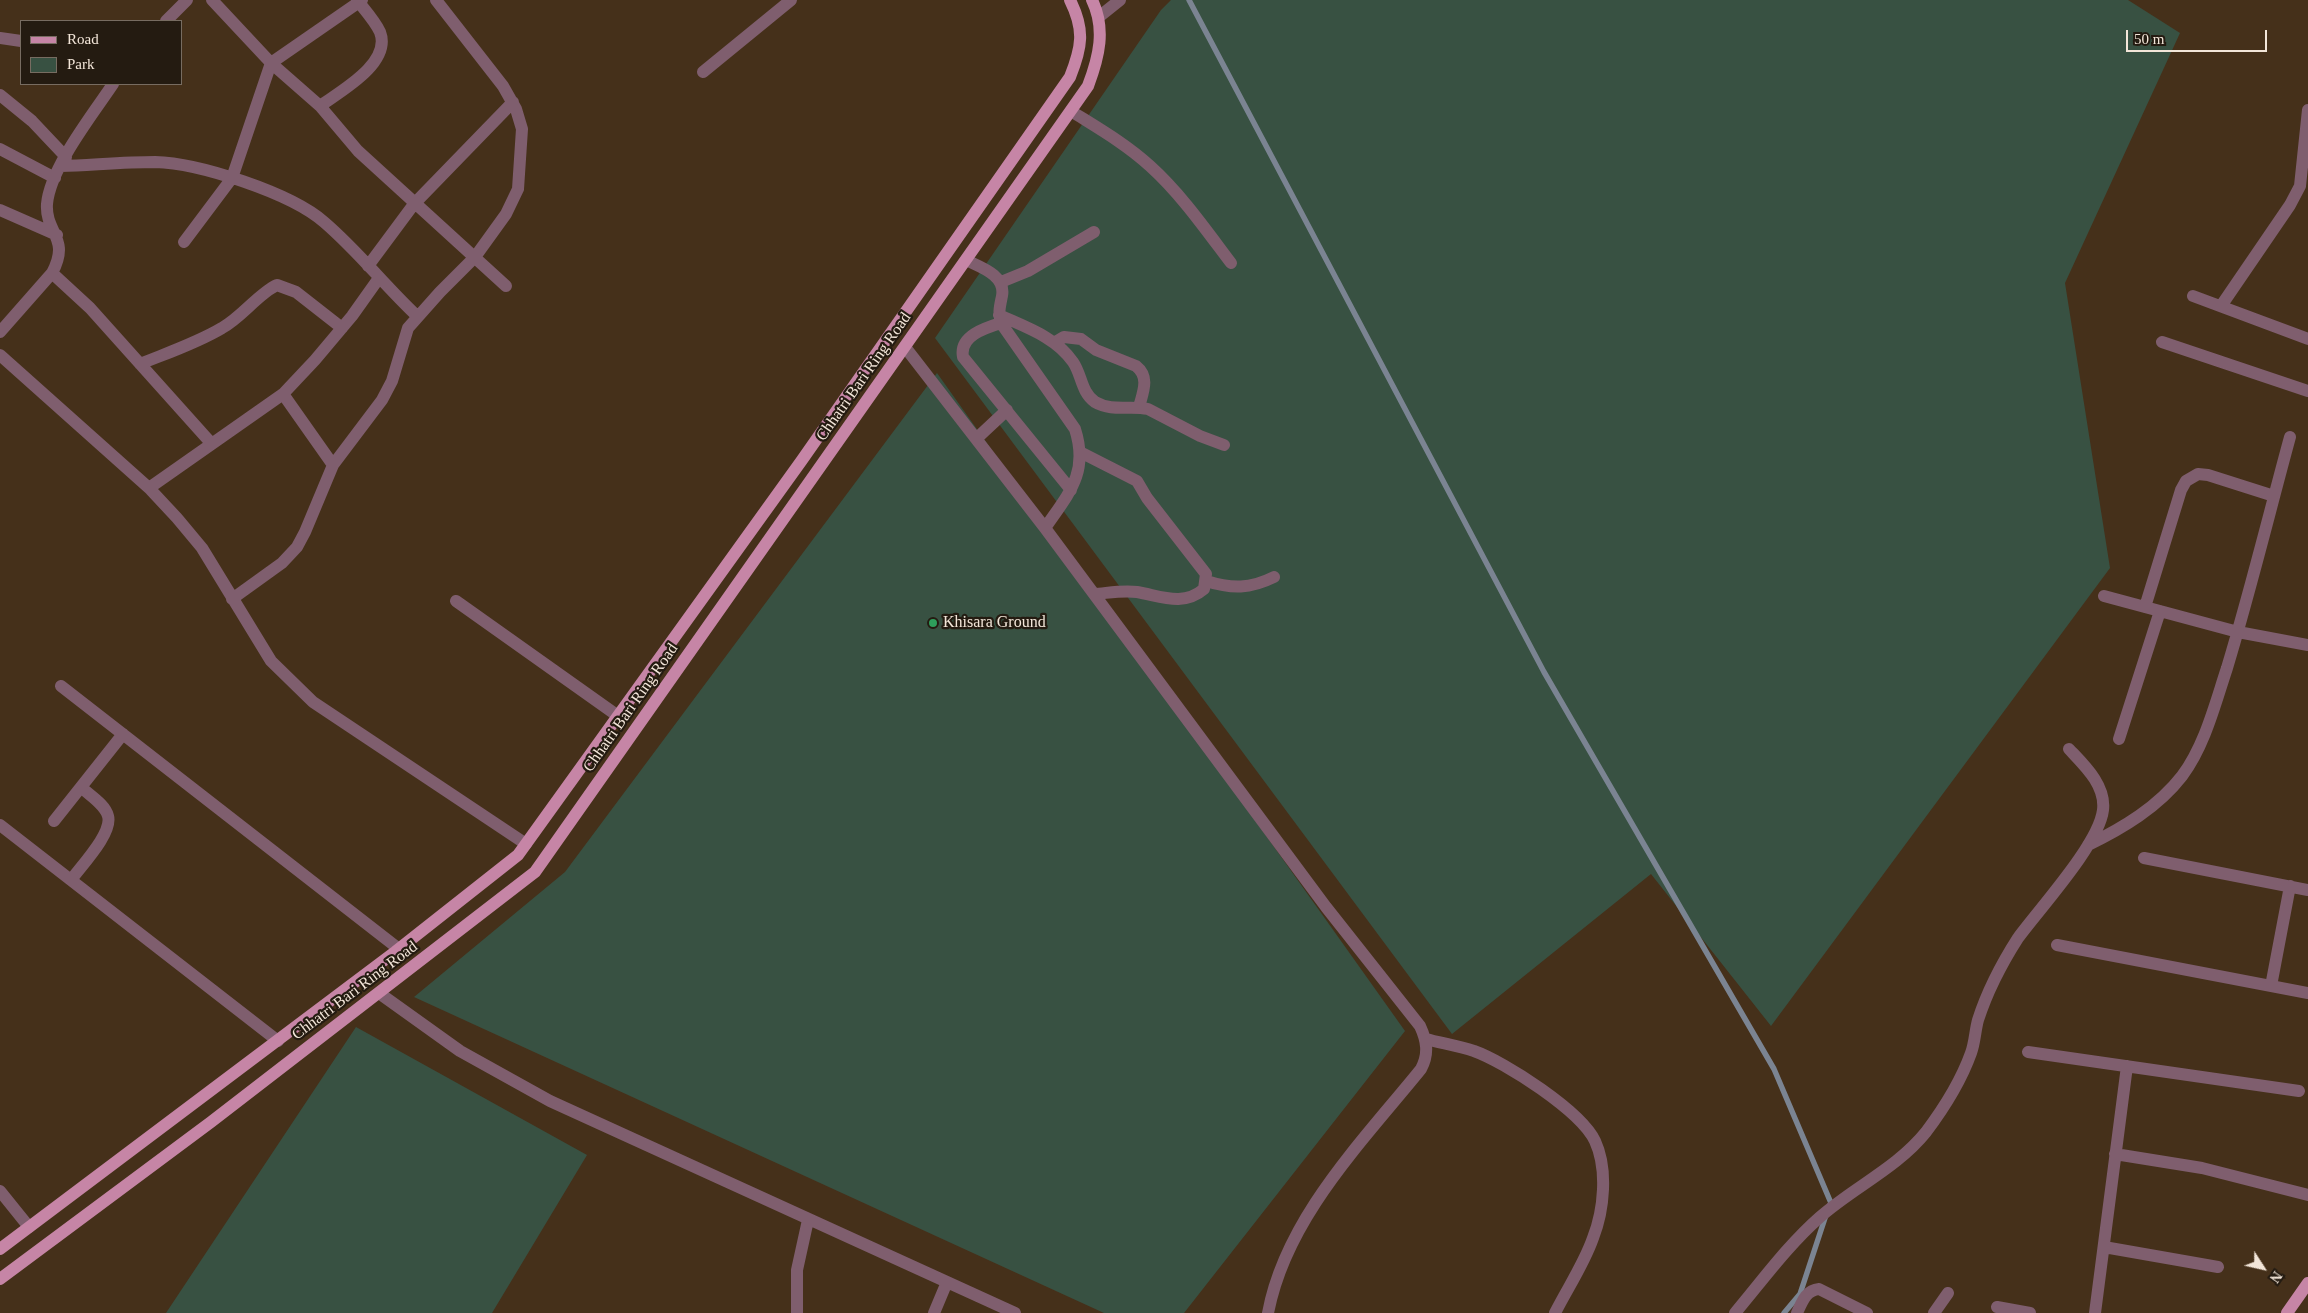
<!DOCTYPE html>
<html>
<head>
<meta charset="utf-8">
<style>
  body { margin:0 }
  #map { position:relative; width:2308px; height:1313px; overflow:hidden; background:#45301a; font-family:"Times New Roman",serif }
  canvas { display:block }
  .legend { position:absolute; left:20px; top:20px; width:162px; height:65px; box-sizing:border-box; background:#241b11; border:1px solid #776c61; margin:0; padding:6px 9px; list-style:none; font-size:15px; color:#f3e6d9 }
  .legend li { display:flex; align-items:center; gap:10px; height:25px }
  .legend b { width:25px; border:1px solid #776c61 }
  .north { position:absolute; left:2238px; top:1243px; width:50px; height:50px; -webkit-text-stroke:4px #241b11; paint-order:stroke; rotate:125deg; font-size:14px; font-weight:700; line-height:20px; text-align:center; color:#f3e6d9 }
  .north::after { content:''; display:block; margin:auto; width:18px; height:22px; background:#f3e6d9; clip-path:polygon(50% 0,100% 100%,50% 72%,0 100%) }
  .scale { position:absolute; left:2126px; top:30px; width:141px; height:22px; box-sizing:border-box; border:2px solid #f3e6d9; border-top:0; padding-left:6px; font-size:15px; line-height:18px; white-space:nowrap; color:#f3e6d9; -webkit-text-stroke:4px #241b11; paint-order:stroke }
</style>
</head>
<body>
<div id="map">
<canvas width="2308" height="1313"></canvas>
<ul class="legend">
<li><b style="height:6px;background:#c685a6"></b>Road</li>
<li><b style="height:14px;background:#385142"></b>Park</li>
</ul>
<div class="north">N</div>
<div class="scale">50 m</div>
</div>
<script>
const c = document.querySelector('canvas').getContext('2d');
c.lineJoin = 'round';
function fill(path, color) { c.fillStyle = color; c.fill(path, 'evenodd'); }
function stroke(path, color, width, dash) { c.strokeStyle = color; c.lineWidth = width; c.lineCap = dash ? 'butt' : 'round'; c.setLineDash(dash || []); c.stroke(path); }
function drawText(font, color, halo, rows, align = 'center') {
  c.font = font + ' "Times New Roman",serif'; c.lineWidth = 4.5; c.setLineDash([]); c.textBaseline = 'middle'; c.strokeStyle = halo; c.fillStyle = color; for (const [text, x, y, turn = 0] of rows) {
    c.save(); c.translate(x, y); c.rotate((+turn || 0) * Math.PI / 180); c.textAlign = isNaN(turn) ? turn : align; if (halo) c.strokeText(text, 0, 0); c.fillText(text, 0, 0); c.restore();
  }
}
fill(new Path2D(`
  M1171,0H2128L2180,33L2065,283L2110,568L1771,1026L1651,874L1452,1034L935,338L1161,10Z
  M937,373L1405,1031L1184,1313H1104L414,997L565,872Z
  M356,1027L587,1155L492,1313H166Z`), '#385142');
stroke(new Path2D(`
  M1189,0L1544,672L1774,1069L1831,1203L1829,1207
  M1784,1313L1800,1294L1826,1215`), '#7b8492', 5.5);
stroke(new Path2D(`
  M212,0L271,63L320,106L358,151L506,286
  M1100,16L1120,0
  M166,21L187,0
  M0,38L21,41
  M703,72L791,0
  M0,95L32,121L66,157
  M320,106C341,91 392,63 380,32C375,21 364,9 357,0
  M1071,111C1098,128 1126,144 1150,166C1181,194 1206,230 1231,263
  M0,149L55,178
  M61,166C92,165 124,162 155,162C199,163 291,193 324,222C358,251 385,286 417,316
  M0,210L57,235
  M184,242L232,178L271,63L362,0
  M966,260C980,267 1006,275 1002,296C1000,306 998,312 1001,323L1075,429C1089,473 1069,493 1045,528
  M368,266L414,204L513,102
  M52,273L90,308L211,443
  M1001,282L1028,271L1094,232
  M2193,296L2308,339
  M2221,306L2290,205L2300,186L2308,110
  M999,315C1025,327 1056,337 1073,362C1082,375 1081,392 1095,402C1112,412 1131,405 1148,409L1200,436L1224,445
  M1001,323C985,328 959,336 963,357L1071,490
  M0,332L52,273C71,238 45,233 47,204C50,168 93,114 113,84
  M2162,342L2308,391
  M1054,343L1064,337L1081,339L1096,350L1136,366C1150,377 1143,392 1139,407
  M905,347L1045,528L1326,907L1420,1026C1427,1041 1429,1054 1421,1069C1362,1142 1286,1218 1268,1313
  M0,355L149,488L177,518L202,548L271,661L313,702L526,844
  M140,364C167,353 197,343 222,328C242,317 259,293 277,285L296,292L342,328
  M283,394L333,465
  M976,439L1007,410
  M1080,452L1137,481L1147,498L1206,574L1204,589C1183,607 1161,596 1137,592C1123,590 1108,593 1094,594
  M149,488L283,394L315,360L352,316L379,278
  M1206,581C1232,589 1250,589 1274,577
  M2104,596L2238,632L2308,645
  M232,599L282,563L297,547L305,532L333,465L382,400L392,381L408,328L440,292L475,257L506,214L518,189L522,129L516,109L503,86L436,0
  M456,601L618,716
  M2145,607L2181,490L2186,481L2198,474L2208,475L2274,496
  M61,686L399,949
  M2119,739L2160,611
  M54,821L123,734
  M0,825L278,1041
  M2088,845C2123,828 2158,807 2182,776C2205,745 2215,704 2227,668C2250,592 2269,514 2290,437
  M2144,858L2308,890
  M71,880C81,866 113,833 108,816C105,804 89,795 81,787
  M2057,945L2308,993
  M2271,986L2290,886
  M379,993L460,1051L550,1101L1015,1313
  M1426,1039C1441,1043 1458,1046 1474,1051C1505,1062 1581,1111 1595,1141C1608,1169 1604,1210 1593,1238C1584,1264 1567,1289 1555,1313
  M2028,1052L2299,1091
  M2115,1154L2202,1168L2308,1195
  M0,1191L29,1227
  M2104,1247L2218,1267
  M1997,1307L2030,1313
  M797,1313V1270L808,1220
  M934,1313L947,1282
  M1735,1313C1762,1281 1788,1245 1820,1217C1854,1187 1897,1168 1926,1132C1944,1108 1961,1081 1971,1053C1975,1042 1975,1031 1978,1020C1987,992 2002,963 2018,938C2040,908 2099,844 2103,810C2106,785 2084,765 2069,749
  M1797,1313C1802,1302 1806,1290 1819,1289L1867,1313
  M1934,1313L1948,1293
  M2095,1313L2127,1066`), '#7f5e6e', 12);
stroke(new Path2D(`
  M0,1249L395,952L518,855L802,460L1070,77C1082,47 1085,30 1070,0
  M0,1279L211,1122L535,872L1088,86C1099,57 1106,29 1092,0
  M2287,1313L2308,1283`), '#c685a6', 12);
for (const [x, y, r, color] of [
  [933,623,5,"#2e9e5b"]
]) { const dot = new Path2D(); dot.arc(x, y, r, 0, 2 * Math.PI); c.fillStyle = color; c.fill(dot); stroke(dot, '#241b11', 2); }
drawText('16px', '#f3e6d9', '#241b11', [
  ["Chhatri Bari Ring Road",864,377,-55],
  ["Chhatri Bari Ring Road",631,708,-55],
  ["Chhatri Bari Ring Road",355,991,-37]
]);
drawText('16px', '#f3e6d9', '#241b11', [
  ["Khisara Ground",943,623]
], 'left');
</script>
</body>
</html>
